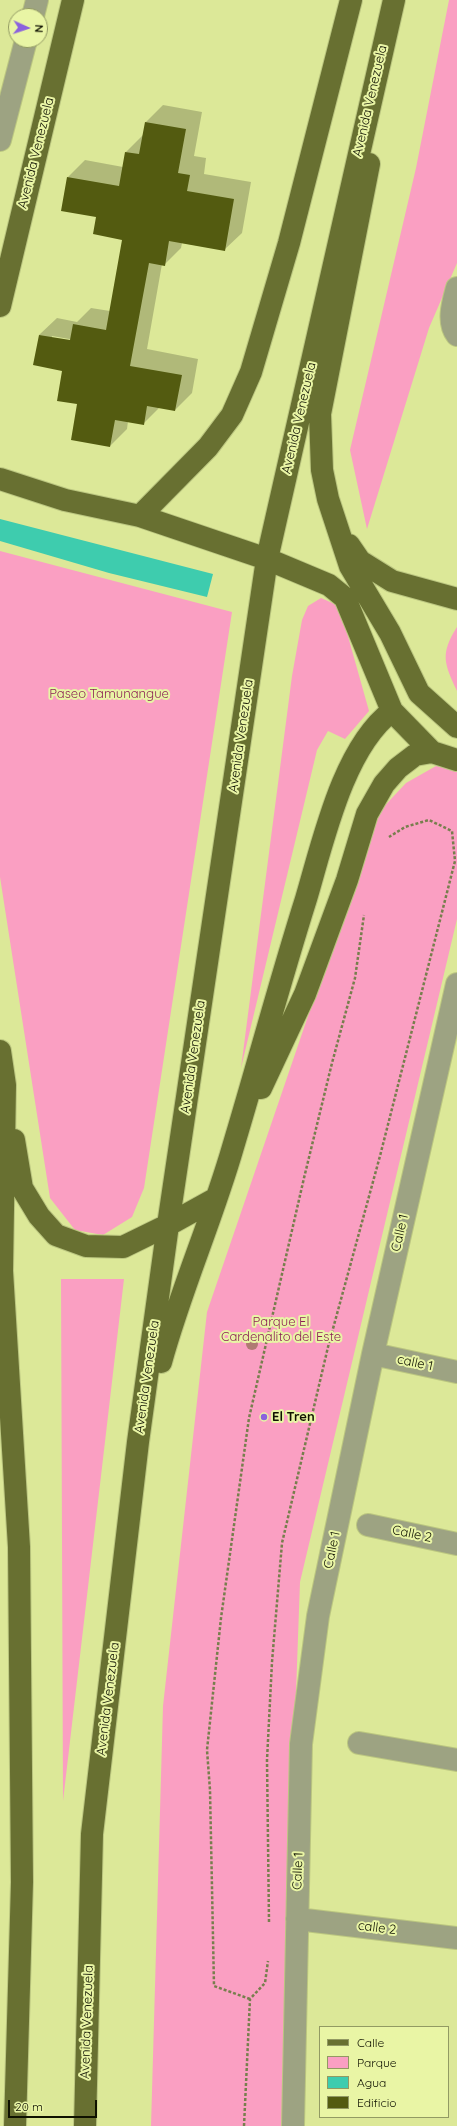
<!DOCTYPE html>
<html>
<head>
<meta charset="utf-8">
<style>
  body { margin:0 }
  #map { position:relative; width:457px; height:2126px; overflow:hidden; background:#dce898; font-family:Quicksand,sans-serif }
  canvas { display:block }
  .legend { position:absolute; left:319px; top:2026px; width:130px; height:92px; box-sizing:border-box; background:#e9f5a5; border:1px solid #929a63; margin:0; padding:5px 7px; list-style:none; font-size:12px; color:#0f1100 }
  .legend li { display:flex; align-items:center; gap:8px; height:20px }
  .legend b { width:20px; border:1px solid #929a63 }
  .north { position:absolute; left:8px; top:8px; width:40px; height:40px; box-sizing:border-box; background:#e9f5a5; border:1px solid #929a63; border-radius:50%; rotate:93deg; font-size:11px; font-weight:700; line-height:16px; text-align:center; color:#0f1100 }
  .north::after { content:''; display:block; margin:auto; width:14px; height:18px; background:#8b62dd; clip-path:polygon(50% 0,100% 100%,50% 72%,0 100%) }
  .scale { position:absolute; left:8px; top:2100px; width:89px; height:18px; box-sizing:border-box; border:2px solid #0f1100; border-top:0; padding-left:5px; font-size:12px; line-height:14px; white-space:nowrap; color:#0f1100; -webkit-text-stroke:3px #e9f5a5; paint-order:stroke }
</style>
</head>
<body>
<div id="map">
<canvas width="457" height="2126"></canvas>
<ul class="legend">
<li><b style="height:5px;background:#687031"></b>Calle</li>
<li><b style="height:11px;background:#fa9fc2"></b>Parque</li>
<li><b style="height:11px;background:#3eccae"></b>Agua</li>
<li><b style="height:11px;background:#535b10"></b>Edificio</li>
</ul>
<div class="north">N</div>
<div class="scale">20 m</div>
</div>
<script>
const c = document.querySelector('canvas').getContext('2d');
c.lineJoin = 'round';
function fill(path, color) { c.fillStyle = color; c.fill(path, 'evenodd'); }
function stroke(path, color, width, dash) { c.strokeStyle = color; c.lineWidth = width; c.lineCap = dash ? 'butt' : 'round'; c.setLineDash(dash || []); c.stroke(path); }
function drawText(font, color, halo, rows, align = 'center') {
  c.font = font + ' Quicksand,sans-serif'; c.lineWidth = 4; c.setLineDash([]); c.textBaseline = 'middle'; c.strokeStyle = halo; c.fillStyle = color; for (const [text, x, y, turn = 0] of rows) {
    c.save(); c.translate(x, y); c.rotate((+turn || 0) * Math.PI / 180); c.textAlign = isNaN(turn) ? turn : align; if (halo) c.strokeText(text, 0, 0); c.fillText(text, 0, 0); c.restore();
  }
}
fill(new Path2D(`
  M449,0H457V263L429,328L367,529L350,450L416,168Z
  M0,551L232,612L144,1188L132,1217L103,1235L75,1230L50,1198L0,877Z
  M321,598L337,605L342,615L369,711L345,739L328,731L317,750L241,1068L292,676L302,620L308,606Z
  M457,627V691C444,663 440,654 457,627Z
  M436,766L457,769V919L300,1582L287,1941L283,2126H151L163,1706L207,1312L377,814L406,783Z
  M61,1279H124L63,1801Z`), '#fa9fc2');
fill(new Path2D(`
  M0,519L213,574L207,597L109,573L0,541Z`), '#3eccae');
fill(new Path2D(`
  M163,105L202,112L194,156L206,158L204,174L251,182L242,233L224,250L182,243L181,248L164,265L162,264L147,349L198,359L192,393L175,410L160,407L144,423L128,421L127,429L110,446L78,404L63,370L39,335L57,318L77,322L91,308L110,311L123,239L97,217L68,177L85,160L123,167L126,152L143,135L146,122ZM52,336L75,340L74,342L52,338Z`), '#0003');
fill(new Path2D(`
  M145,122L186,129L178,173L190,175L187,191L234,199L225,251L169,241L165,266L149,263L130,366L182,375L175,411L147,406L144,425L115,420L110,447L71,440L77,404L57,401L62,371L33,365L39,335L70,340L73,324L106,330L122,240L93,234L96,217L61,211L67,177L119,186L125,152L139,154Z`), '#535b10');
const street = new Path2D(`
  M33,16L37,0
  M0,140L26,40
  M457,288C453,303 447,322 457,335
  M373,1354L457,1372
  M368,1525L457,1544
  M359,1743L457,1760
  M297,1919L457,1938
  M293,2126L301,1744L318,1616L373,1354L457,984`);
const primary = new Path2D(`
  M369,164L320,414L322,470L328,499L350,566L390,633L419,693L457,727
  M0,306L73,0
  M0,479L65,500L140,516L267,559L329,585L345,598L392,711L432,752L457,760
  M140,516L208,447L232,415L251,372L289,243L351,0
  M349,545L360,561L392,581L457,599
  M0,1051L5,1085L2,1271L19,1547L22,1882L15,2126
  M261,1088L305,994L347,880L367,814L384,784L398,768L415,755L432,752
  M14,1140L22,1188L39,1216L56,1235L86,1246L123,1247L168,1225L215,1199
  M161,1362C181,1289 212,1220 233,1147C258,1064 280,981 306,899C323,842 343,748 392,711
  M85,2126L92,1834L138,1442L168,1225L267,559L394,0`);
stroke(street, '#bbc680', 24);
stroke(primary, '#bbc680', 24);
stroke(new Path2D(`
  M269,1922L267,1760L272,1662L282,1543L328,1347L380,1156L455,861L452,831L429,820L405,827L389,837
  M250,1999L214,1986L210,1790L207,1750L221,1618L249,1418L304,1178L332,1063L355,978L364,915
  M244,2126L250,1999L265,1983L268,1961`), '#777e4d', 2.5, [3, 2]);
stroke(street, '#9da382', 22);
stroke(primary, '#687031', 22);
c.fillStyle = '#b07a73';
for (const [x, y] of [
  [252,1344]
]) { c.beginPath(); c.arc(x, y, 6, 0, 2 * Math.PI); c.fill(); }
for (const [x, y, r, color] of [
  [264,1417,4,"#8b62dd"]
]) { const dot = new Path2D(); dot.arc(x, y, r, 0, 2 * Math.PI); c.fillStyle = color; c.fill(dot); stroke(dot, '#e9f5a5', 1.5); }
drawText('13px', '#0f1100', '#e9f5a5', [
  ["Avenida Venezuela",370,101,-77],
  ["Avenida Venezuela",36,153,-76],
  ["Avenida Venezuela",299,418,-77],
  ["Avenida Venezuela",241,736,-82],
  ["Avenida Venezuela",193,1057,-82],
  ["Calle 1",400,1233,-77],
  ["calle 1",415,1363,12],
  ["Avenida Venezuela",147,1377,-82],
  ["Calle 2",412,1534,12],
  ["Calle 1",332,1550,-78],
  ["Avenida Venezuela",108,1699,-83],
  ["Calle 1",298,1871,-88],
  ["calle 2",377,1928,7],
  ["Avenida Venezuela",87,2022,-88]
]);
drawText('13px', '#8c2055', '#e9f5a5', [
  ["Paseo Tamunangue",109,694],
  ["Parque El",281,1322],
  ["Cardenalito del Este",281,1337]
]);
drawText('bold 13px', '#0f1100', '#e9f5a5', [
  ["El Tren",272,1417]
], 'left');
</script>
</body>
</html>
